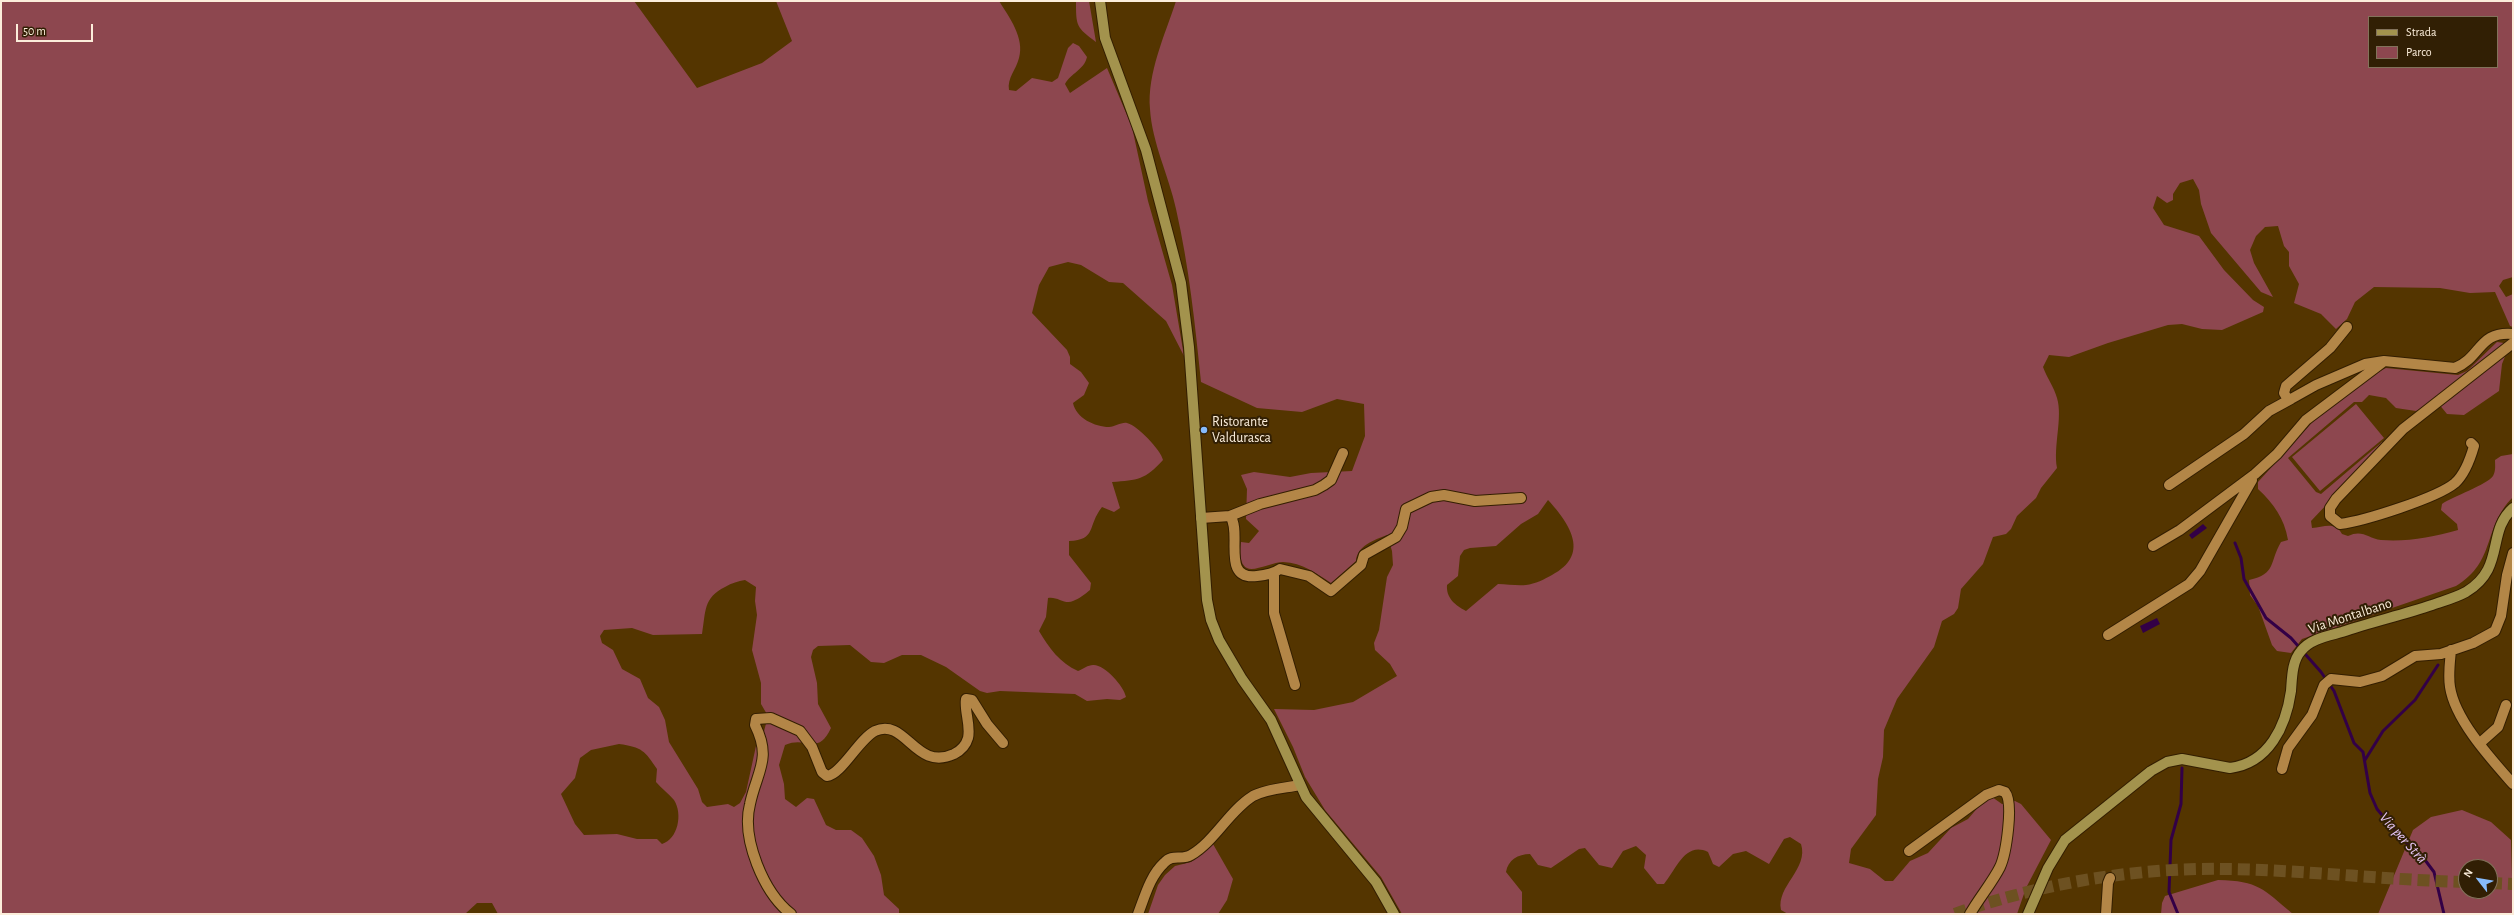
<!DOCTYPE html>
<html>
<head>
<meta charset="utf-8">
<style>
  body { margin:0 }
  #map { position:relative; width:2514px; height:915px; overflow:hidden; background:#543500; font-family:"Alegreya Sans",sans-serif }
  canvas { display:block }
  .frame { position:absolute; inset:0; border:2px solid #fceedb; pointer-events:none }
  .legend { position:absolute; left:2368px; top:16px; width:130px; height:52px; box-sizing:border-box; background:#311f04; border:1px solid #82725a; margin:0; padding:5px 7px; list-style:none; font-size:12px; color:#fceedb }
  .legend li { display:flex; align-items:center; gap:8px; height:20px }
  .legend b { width:20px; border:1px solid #82725a }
  .north { position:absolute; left:2458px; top:859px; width:40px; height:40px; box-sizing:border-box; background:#311f04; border:1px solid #82725a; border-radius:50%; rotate:301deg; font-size:11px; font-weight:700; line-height:16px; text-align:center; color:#fceedb }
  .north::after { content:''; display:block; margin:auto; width:14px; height:18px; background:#87bbfb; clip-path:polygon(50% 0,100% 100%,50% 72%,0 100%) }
  .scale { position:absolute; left:16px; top:24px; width:77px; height:18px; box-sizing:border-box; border:2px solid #fceedb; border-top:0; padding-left:5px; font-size:12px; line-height:14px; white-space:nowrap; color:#fceedb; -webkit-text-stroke:3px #311f04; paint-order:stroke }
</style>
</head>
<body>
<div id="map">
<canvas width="2514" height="915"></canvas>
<div class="frame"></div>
<ul class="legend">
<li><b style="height:5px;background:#a3934d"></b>Strada</li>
<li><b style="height:11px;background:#8d474f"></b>Parco</li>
</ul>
<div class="north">N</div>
<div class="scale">50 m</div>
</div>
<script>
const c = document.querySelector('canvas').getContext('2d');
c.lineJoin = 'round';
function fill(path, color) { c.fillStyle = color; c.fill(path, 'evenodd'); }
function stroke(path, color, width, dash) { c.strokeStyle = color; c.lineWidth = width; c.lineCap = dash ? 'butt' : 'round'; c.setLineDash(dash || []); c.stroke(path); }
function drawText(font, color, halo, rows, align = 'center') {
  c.font = font + ' "Alegreya Sans",sans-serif'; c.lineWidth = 4; c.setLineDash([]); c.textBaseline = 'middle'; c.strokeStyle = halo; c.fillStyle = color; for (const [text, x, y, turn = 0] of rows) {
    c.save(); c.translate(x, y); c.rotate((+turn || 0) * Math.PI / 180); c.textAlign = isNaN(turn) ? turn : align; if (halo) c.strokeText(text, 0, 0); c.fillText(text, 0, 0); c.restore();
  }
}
fill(new Path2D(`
  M1,1H634L697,88L762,63L792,41L776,1H999C1009,17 1025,38 1019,58C1016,70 1007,78 1009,90L1016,91L1032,78L1052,82L1058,78L1068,48L1073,43L1079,46L1087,57C1084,70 1071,73 1065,84L1070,93L1107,68L1132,127L1148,201L1172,285L1184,356L1166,321L1123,283L1109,282L1081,265L1068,262L1049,267L1039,285L1032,313L1067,350L1070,357V364L1081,372L1089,383L1084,395L1073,403C1076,418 1095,427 1109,427C1115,427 1121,422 1127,423C1137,425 1161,450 1163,460C1145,480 1138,480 1112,482L1120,508L1114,512L1102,507C1087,526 1097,540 1069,541V555L1091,583L1090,590C1085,594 1079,599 1073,601C1065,605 1057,596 1048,598L1046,617L1039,631C1049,648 1060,663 1078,671C1083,669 1088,665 1093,665C1104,664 1124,686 1126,697L1120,700L1107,699L1087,701L1075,694L1000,691L987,693L980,691L946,667L921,655H902L884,663L871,662L850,645L818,646L813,650L811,657L817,683L818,704L831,728C817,757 807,735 785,745L779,765L784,784L785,799L796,807L807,798L814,799L826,825L836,830H851L862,838L874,856L881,875L884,895L899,909V914H498L492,903H477L465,914H1ZM745,580L756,587L755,601L757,615L752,650L761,683V704L768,716L763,735L756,746L746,792L740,803L734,807L728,804L707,807L702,802L698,789L669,742L665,720L659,707L648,698L640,679L622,669L613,650L602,643L600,636L604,630L632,628L653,635L702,634C706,611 703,598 725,587C732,583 738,581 745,580ZM619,744C642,747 645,751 657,769L656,782C661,788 669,794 674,800C683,814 678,839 662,844L657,839H637L617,834L584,835L575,824L561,794L575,778L580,758L591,750Z
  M1076,1H1089L1096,42C1076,27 1076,26 1076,1Z
  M1176,1H2513V277L2503,280L2499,286L2506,297L2513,294V327L2510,326L2495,292L2470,293L2440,288L2374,287L2355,302L2347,319L2336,329L2321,314L2294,303L2299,284L2289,266V252L2284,246L2278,226L2265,227L2256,236L2250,250L2254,263L2273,297L2261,292L2211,233L2201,204L2199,190L2193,179L2180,183L2173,194V200L2167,203L2157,196L2153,208L2164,225L2199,236L2224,270L2253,300L2264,307L2263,312L2222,330L2202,329L2182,324L2168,325L2108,343L2069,357L2049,355L2043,367C2047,378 2054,387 2057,398C2063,418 2053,446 2057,468L2041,488L2036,498L2017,516L2011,529L2006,534L1993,537L1983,564L1961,589L1958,608L1954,614L1942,621L1934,647L1897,699L1884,730L1883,757L1878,779L1876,815L1851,849L1849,863L1870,869L1885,881H1893L1910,861L1928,853L1951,828L1968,819L1986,798L1992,797L2002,804L2015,801L2021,804L2051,840L2026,888L2017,914H1788L1781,910C1776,886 1809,869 1801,844L1790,837L1784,839L1769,864L1746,851L1733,854L1719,867L1713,864L1708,852C1685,841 1676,870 1664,884H1657L1644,868L1646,855L1636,846L1623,851L1612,868L1599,865L1585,848L1579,849L1551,868L1538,865L1530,854C1518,854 1508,860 1506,872L1522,892V914H1402L1381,877L1325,810L1305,777L1293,747L1274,709L1314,710L1353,702L1397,676L1390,664L1375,650L1374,643L1379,630L1387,577L1393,565L1392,551L1387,535C1374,540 1357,546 1356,561L1331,583C1316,573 1303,563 1283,562C1273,562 1254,572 1247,568C1239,564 1240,550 1241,542L1249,543L1259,531L1246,519L1247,489L1241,475L1254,472L1290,477L1311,473L1352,471L1365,436L1364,404L1337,399L1302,412L1257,408L1201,382C1195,324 1189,266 1176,209C1169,176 1152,143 1150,109C1147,73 1165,35 1176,1ZM2369,17H2497V67H2369ZM1548,500C1571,525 1590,555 1552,575C1545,579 1535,584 1526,585C1517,586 1507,584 1498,584L1466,611C1455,605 1446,598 1447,585L1458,576L1460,556L1464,550L1470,548L1496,546L1521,524L1538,514Z
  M2497,342L2504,343L2508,349L2502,364L2499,391L2464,415L2447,414L2438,403L2416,411L2396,408L2386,398L2369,395L2362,402H2354L2288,458L2316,492L2321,494L2382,442L2384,444L2311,521L2312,528C2324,527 2335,521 2342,534L2348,536C2362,529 2368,538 2381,540C2408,542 2432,537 2458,530L2457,524L2441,510L2442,504C2452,497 2488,484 2493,476C2496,471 2495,465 2495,460L2501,456L2513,454V497C2482,528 2497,561 2456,586L2302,639L2291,653L2277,651L2272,645L2258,606L2250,595L2249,580C2277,574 2269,562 2281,542L2288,540C2284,518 2274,504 2258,489V482L2317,417L2378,372L2386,368L2458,375L2467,371Z
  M2356,404L2384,438L2320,491L2292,457Z
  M2462,810L2491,822L2511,840L2513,914H2378L2413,830L2431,817ZM2466,867H2490V891H2466Z
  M1213,844L1233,879L1227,900L1218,914H1148L1158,885L1165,875L1175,866L1191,862Z
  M2218,880C2259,881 2263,889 2293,914H2161L2162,903L2165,896Z`), '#8d474f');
fill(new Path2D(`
  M2203,524L2207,528L2192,539L2189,535Z
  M2157,618L2160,624L2143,633L2140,626Z`), '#330046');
stroke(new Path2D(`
  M2235,543L2241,558L2244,579L2266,618L2291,638L2321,672L2334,691L2354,743L2363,752L2370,793L2377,809L2401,838L2422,856L2434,872L2444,914
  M2365,760L2383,731L2415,700L2438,665
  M2178,914L2169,892L2171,840L2181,804L2182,768`), '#330046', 3);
stroke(new Path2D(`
  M2490,883L2513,884
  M1955,914C2037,884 2138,867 2225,869C2305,870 2386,880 2466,882`), '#6d5121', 12, [12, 6]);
const street = new Path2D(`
  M2347,327L2330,348L2286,386L2284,393L2287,398L2291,399L2316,385L2365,364L2384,361L2455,368C2482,357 2478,331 2513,334
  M2471,443L2474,446C2470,460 2465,474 2455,483C2437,498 2364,521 2340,524L2330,516V508L2336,499L2403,429L2513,343
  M2169,485L2244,434L2269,411L2291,399
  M1230,516L1260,504L1315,490L1324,485L1331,480L1343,453
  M1201,518L1230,516C1243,532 1220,581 1257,576C1266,575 1273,574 1280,569L1309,576L1331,591L1361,565L1364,555L1396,537L1402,527L1406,509L1431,497L1444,495L1475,501L1521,498
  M2153,546L2180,530L2255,474L2277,454L2306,420L2383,362
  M1274,573V613L1295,685
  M2108,635L2189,584L2200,571L2252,480
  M2451,650C2450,662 2448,675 2450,687C2455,720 2491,759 2513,784
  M2480,743L2498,727L2506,705
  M2282,769L2288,748L2312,715L2324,685L2331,679L2360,682L2382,676L2415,656L2441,654L2473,643L2495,631L2501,616L2507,575L2513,553
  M1909,851L1986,795L1999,790L2005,792C2014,803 2006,854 2000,867C1992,883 1979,898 1970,914
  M791,914C764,893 741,839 750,804C757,771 772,759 755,725L756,719L771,718L800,731L812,747L822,772L827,776C841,775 859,739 875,731C906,717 915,772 954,754C960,751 966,745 968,738C971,725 964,711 966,699L972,700L987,724L1003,743
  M1138,914C1145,896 1150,876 1164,863C1173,853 1181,861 1191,855C1215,841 1229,811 1253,796C1266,789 1286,788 1300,785
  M2106,914L2108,883L2110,878`);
const secondary = new Path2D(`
  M1100,1L1105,38L1146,150L1181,283L1189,347L1207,600L1211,620L1219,640L1242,679L1271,720L1306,797L1376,882L1394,914
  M2028,914L2048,868L2065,840L2151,771L2167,762L2182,759L2230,768C2269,763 2286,726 2291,691C2292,678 2292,661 2301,651C2310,639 2328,636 2342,632C2372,622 2402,615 2432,605C2443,601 2455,598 2466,592C2506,568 2486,532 2513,508`);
stroke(street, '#331e00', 12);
stroke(secondary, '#331e00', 12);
stroke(street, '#b38647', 10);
stroke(secondary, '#a3934d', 10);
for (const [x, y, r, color] of [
  [1204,430,4,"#87bbfb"]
]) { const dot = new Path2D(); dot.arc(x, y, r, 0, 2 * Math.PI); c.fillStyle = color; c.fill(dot); stroke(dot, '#311f04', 1.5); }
drawText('14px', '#fceedb', '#311f04', [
  ["Ristorante",1212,422],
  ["Valdurasca",1212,438]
], 'left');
drawText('14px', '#fceedb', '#311f04', [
  ["Via Montalbano",2350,616,-18]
]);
drawText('italic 15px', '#e8c8f9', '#311f04', [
  ["Via per Strà",2403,838,48]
]);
</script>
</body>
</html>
